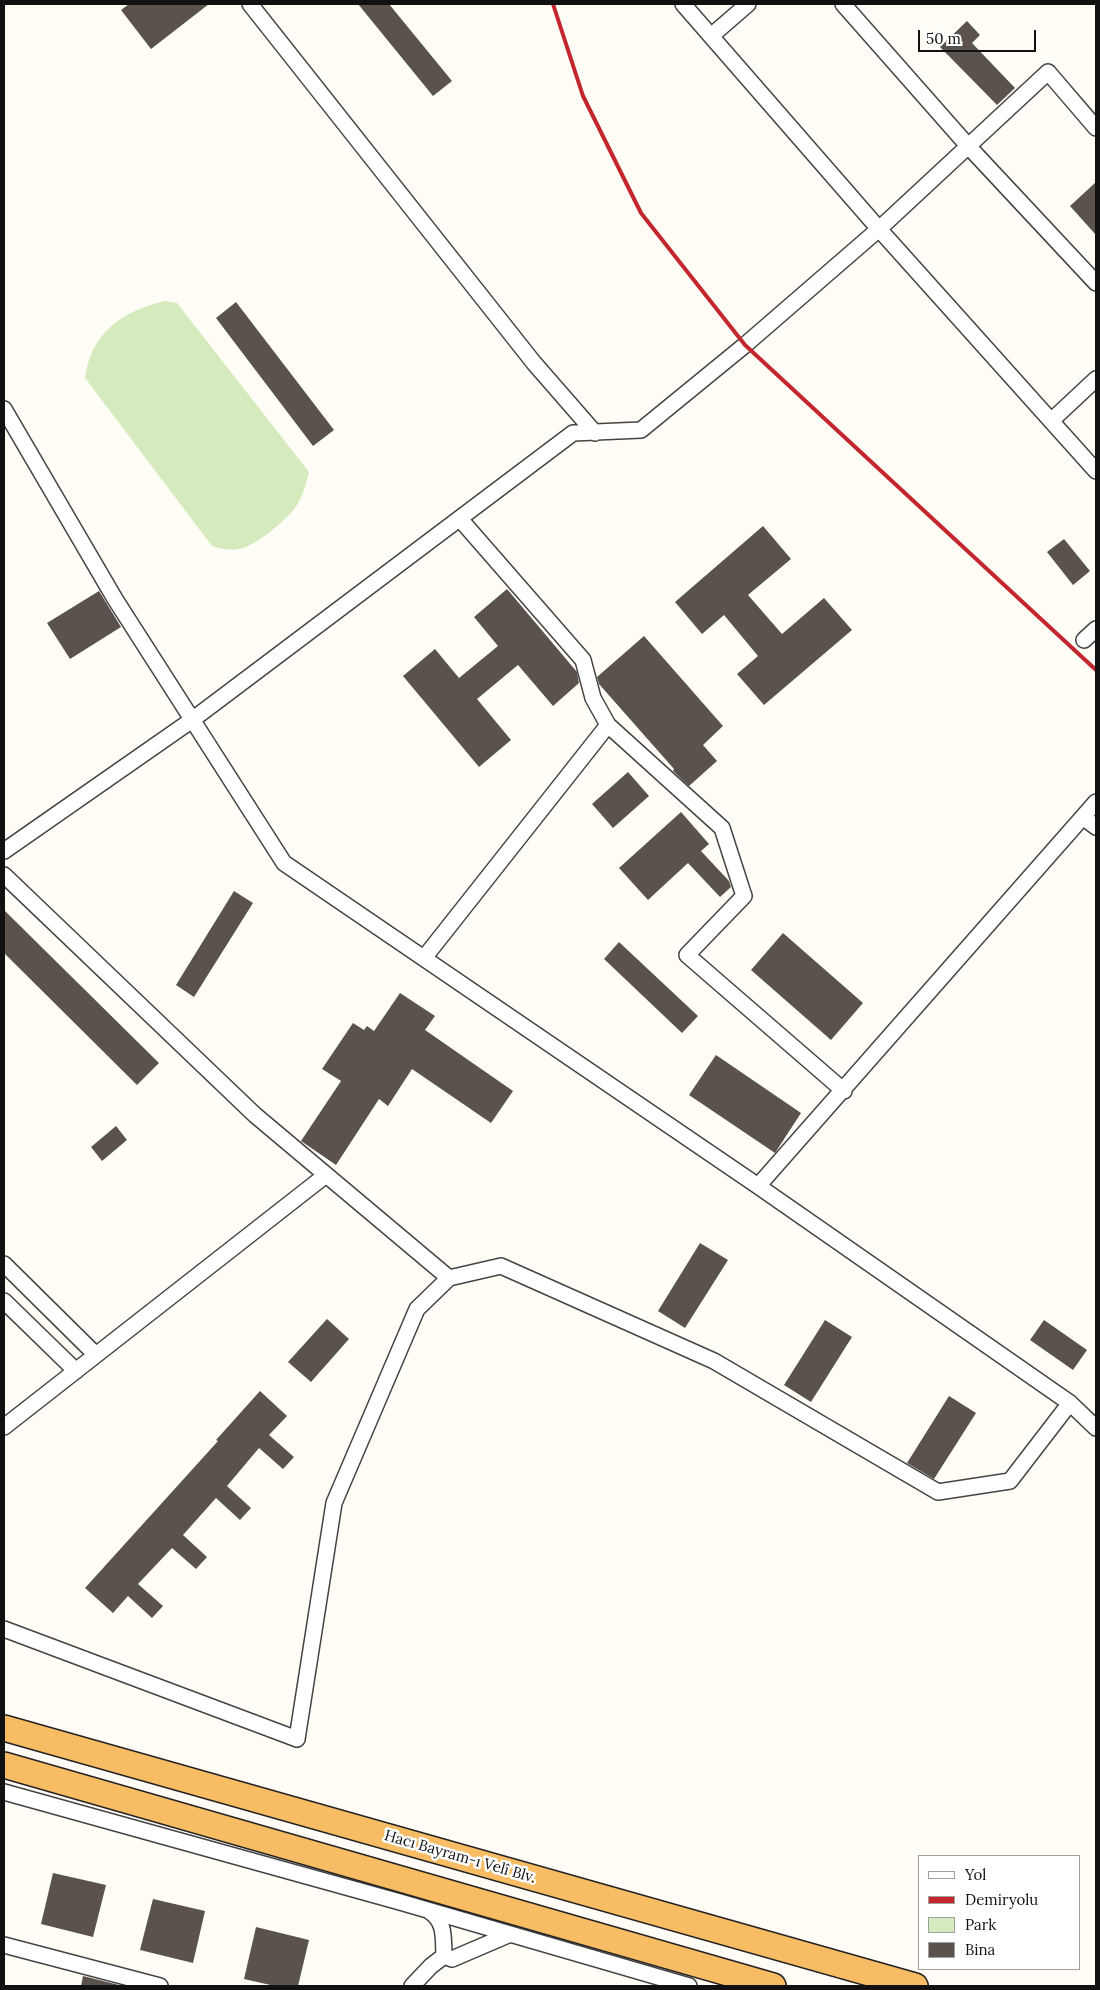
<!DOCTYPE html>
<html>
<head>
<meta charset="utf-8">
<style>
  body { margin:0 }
  #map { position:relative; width:1100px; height:1990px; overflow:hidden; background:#fffdf5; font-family:Lora,serif }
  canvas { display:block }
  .frame { position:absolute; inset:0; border:5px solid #111; pointer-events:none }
  .legend { position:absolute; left:918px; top:1855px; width:162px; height:115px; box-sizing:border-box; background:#fff; border:1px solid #a0a0a0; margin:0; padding:6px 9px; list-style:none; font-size:15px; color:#111 }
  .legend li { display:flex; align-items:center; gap:10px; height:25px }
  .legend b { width:25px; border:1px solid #a0a0a0 }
  .scale { position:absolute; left:918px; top:30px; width:118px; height:22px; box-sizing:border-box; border:2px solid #111; border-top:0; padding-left:6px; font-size:15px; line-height:18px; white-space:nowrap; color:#111; -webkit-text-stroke:4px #fff; paint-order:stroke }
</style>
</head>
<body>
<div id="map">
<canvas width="1100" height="1990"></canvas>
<div class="frame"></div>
<ul class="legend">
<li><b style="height:6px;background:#fff"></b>Yol</li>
<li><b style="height:6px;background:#c4262e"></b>Demiryolu</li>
<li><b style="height:14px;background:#d5ebbd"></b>Park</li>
<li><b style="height:14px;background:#5a524d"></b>Bina</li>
</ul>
<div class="scale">50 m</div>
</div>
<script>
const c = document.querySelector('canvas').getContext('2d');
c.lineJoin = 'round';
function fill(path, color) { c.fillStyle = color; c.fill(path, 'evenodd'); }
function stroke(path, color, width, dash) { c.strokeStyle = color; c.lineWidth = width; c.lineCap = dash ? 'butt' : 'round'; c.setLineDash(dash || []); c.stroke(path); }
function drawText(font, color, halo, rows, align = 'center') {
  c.font = font + ' Lora,serif'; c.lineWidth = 5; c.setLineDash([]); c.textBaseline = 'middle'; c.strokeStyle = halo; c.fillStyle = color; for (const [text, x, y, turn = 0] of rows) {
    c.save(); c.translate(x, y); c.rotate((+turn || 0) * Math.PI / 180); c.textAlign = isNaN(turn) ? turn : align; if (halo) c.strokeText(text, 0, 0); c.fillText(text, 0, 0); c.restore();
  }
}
fill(new Path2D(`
  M165,301L177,303L309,472C306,484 303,495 297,505C289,518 255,547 239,549C231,551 221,549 212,546L85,378C91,332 123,311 165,301Z`), '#d5ebbd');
fill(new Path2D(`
  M129,4H209L151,49L121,10Z
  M358,4H389L452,81L433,96Z
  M967,21L980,35L972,43L1015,88L997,105L940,47Z
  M1096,182V235L1070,206Z
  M236,302L334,430L313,446L216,318Z
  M763,526L791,559L748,595L782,634L824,598L852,630L764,705L737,674L758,656L724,615L702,634L675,602Z
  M1064,539L1090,571L1073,585L1047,552Z
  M507,589L577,672L579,683L553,706L518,665L477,699L511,740L479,767L403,676L435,649L459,678L498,646L474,617Z
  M99,591L121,627L70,659L47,623Z
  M644,636L723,726L703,745L717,761L689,786L673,771L674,769L599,684L597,677Z
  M628,772L649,796L613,828L592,804Z
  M681,812L709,844L701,851L729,881L731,887L720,897L688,863L648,900L619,868Z
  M234,891L253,903L194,997L176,985Z
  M4,910L159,1063L137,1085L4,953Z
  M783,933L863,1003L831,1040L751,970Z
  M619,942L698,1016L682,1033L604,959Z
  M400,993L435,1016L425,1030L513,1091L491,1123L412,1069L388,1106L379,1099L336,1165L301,1141L341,1081L322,1069L353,1023L364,1030L367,1026L374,1031Z
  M716,1055L801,1113L775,1153L689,1095Z
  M116,1126L127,1140L102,1161L91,1147Z
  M700,1243L728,1260L685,1328L658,1311Z
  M327,1319L349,1339L311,1382L288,1362Z
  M825,1320L852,1337L811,1402L784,1385Z
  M1044,1320L1087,1350L1073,1370L1030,1340Z
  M260,1391L287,1416L269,1435L294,1457L283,1469L259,1448L227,1486L251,1508L240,1520L216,1498L183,1535L207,1557L196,1569L172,1548L138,1584L163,1606L152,1618L128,1596L113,1613L85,1588L218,1441L216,1440Z
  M949,1396L976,1413L934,1479L907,1463Z
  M53,1873L106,1885L93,1937L41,1924Z
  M153,1899L205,1911L193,1963L140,1950Z
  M256,1927L309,1940L298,1986H275L244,1979Z
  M83,1976L119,1985L118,1986H81Z`), '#5a524d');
const minor = new Path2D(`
  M250,4L534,363L595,433
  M683,4L879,229L1096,471
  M843,4L969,147L1096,283
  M711,36L748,4
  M4,409L115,599L284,863L758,1186L1070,1403L1096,1428
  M1051,421L1096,379
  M460,519L583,660L593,698L608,725L722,828L744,896L687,955L844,1091
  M1084,640L1096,629
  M1083,817L1096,827
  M4,851L192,720L573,433L641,430L745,345L879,229L1048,72L1096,128
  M4,875L255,1115L449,1278L501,1266L714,1361L938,1492L1010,1481L1070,1403
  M424,958L608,725
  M758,1186L1096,802
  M4,1264L96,1355
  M4,1301L76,1371
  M4,1427L326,1175
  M4,1629L297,1739L334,1503L417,1309L449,1278
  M4,1792L400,1902L689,1986
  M429,1911C446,1922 443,1938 444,1956
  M4,1945L160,1986
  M444,1956L452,1959L508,1935
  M412,1986L431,1966L444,1956`);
const trunk = new Path2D(`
  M4,1728L915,1986
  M4,1765L773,1986`);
stroke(minor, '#444', 18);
stroke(trunk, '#222', 28);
stroke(minor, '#fff', 15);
stroke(trunk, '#f7bc64', 25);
stroke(new Path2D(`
  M553,4L583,96L641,213L745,345L1096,670`), '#c4262e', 4);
drawText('15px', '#111', '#fff', [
  ["Hacı Bayram-ı Velî Blv.",460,1857,16]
]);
</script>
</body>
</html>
